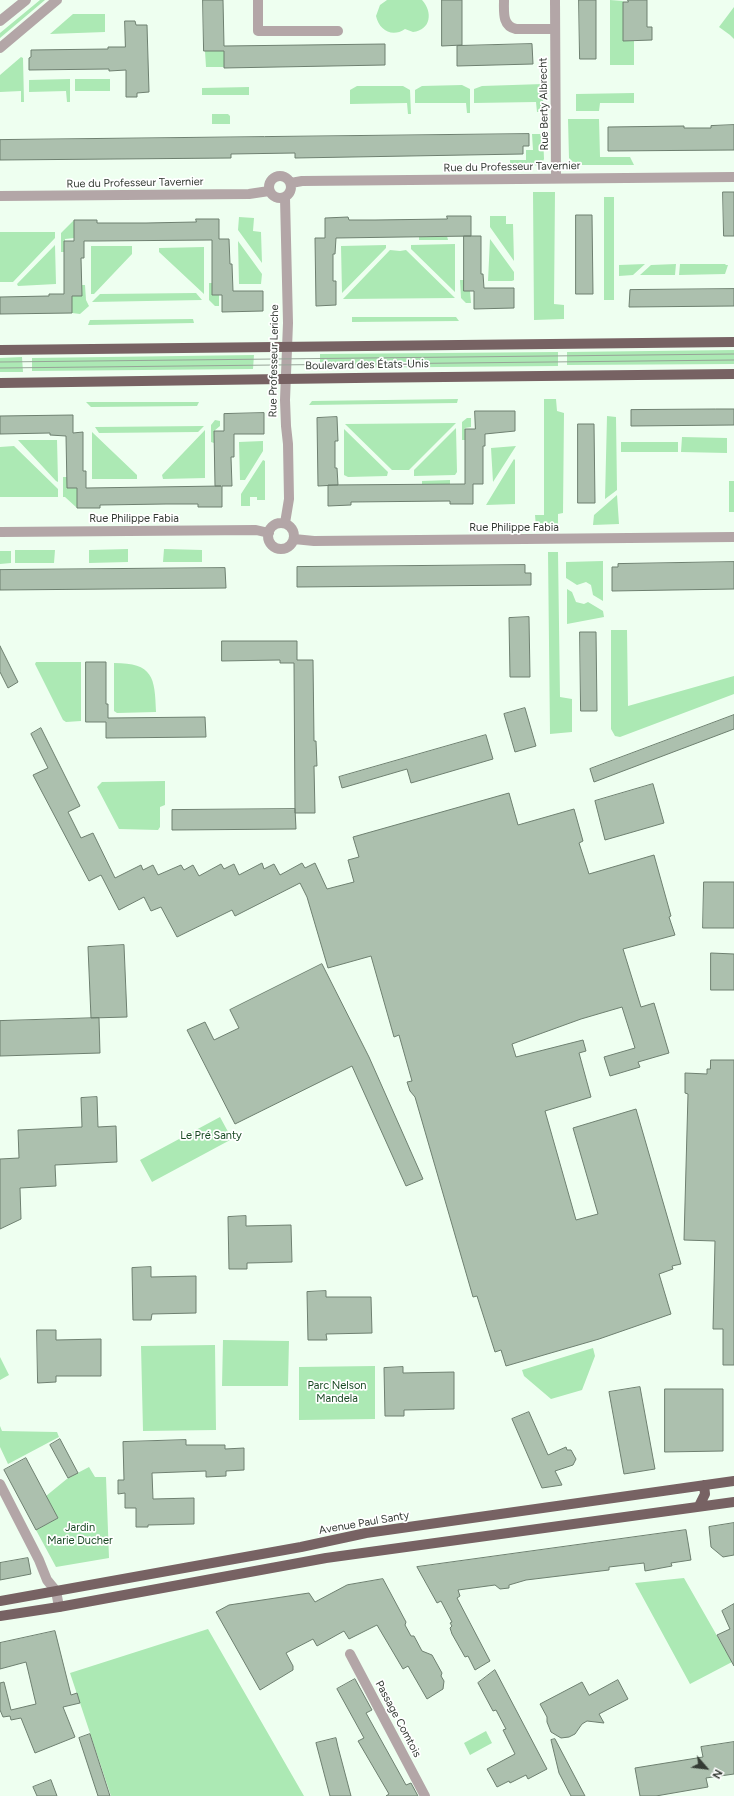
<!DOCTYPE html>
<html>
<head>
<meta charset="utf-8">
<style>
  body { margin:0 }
  #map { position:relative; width:734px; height:1796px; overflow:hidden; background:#eefff0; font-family:Figtree,sans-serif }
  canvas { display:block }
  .north { position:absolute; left:686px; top:1748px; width:40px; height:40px; -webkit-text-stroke:3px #fff; paint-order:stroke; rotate:118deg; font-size:11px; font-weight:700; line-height:16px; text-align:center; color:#343b34 }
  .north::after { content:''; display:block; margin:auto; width:14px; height:18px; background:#343b34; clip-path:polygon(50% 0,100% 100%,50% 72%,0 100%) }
</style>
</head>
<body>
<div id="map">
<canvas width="734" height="1796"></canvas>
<div class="north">N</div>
</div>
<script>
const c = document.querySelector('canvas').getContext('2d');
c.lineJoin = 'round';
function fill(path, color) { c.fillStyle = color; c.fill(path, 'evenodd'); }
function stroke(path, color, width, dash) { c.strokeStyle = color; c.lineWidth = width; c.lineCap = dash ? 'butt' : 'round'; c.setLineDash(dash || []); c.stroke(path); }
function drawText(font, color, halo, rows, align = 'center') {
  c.font = font + ' Figtree,sans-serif'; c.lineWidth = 3.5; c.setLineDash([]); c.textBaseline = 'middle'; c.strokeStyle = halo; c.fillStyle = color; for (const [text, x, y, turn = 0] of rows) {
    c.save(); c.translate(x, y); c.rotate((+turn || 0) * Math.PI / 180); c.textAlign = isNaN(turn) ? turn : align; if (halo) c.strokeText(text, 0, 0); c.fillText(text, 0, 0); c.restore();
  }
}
fill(new Path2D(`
  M40,0H45L0,38V33Z
  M387,0H422C433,12 431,30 413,32L405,29C392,38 379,30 376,16L380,5Z
  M610,0L623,1V40L634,41V65H610Z
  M734,7V39L730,35L719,27Z
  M73,14H105V32L50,34Z
  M205,51H224V67H206Z
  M21,57L23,58L24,102H21V91L0,92V75Z
  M70,79V102H67L66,91L29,92V80Z
  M75,79H110V91H75Z
  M543,84V112H537L536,102L474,103V89L482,86Z
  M462,85L470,89V113H467L466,103H415V90L422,86Z
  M357,86H403L410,90L411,114H408L407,103L350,104V90Z
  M249,87V95H202V88Z
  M634,93V103H600L599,111H576V94Z
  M212,114H228L230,116V124H212Z
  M568,119H599L600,157H630L634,165H576L569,158Z
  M532,134H543L544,159L541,165L510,167V160H526V150H533Z
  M533,192H555L554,304L564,305V319L534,320Z
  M604,197H614V300H604Z
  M490,216H506V224H513L514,261L490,227Z
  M239,217L254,218L253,231L261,232L262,263L238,230Z
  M74,220V238L65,239L64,252H61V233Z
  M0,232H55V238L13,282H0Z
  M447,236L448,240H419V237Z
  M490,239L514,272V280L512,281H488Z
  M238,241L262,274L261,284H239Z
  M455,244V292L411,249V245Z
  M55,245L56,284L18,286L17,284Z
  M386,245V248L342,293L341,246Z
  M91,246H132V254L94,294H91Z
  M204,247V294L159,252V248Z
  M390,250L400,251L406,250L455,298L343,299Z
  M645,264L633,275L619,276V265Z
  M676,264L675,275H640L651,265Z
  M680,264H725L726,265H728L725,274L679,275Z
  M460,280H464V291H470L471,303H466L461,298Z
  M209,283H212L219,295V306H215L209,300Z
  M82,285H85L86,300L89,306L80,314L72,313V296H82Z
  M196,293L202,300L92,302L100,294Z
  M352,317H456L459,321L352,322Z
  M193,319L194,323L88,325L90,320Z
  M734,350V364L567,365V352Z
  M558,352V366L320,368V354Z
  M254,355L253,369L32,371V358Z
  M22,357L23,372H0V358Z
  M458,399L457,403L309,405L312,401Z
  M544,399H556L557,411L564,413L563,513L558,514V527H536L535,515H544Z
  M86,402H199L197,406L91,407Z
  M607,416L616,417L617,490L605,499Z
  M467,418H471V427L465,428V440H462V422Z
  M215,420L220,421V426L214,431V443L211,442V425Z
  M456,423L409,470H392L345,424Z
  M204,426L198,432L99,433L95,427Z
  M456,428L457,472L455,475L414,476V470Z
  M344,429L388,472L387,476L348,477L344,475Z
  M205,430V478L163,479L162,475Z
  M92,432L137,475V479H92Z
  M682,437L727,438V453L681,452Z
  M18,440H57L58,482L56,481Z
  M263,441V451L245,480H240L239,442Z
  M621,442H678V452H621Z
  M14,446L58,489V497H0V447Z
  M516,446L493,482L491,448Z
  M514,459L515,460V504L486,505Z
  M263,460L265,461V500H257V497H250V506H241V494Z
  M63,477H67L77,488V508L65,497H63Z
  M450,480V484H422V481Z
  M729,481H734V512H729Z
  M617,495L619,524L593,525L594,515Z
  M128,549V562L89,563V550Z
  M164,549L202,550V562H163Z
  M15,550H55L54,563H15Z
  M0,551H11V563L0,564Z
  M548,552H558L560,697L572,699V732L550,734Z
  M603,561V601L593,595L591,585L586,582L577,585L566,578V562Z
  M567,589L572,592L576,602L584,604L588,602L603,611L604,617L567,624Z
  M611,630H627L628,706L734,676V694L620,737L615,736L611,729Z
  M36,662H81V721L66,722L63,720L35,664Z
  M114,663C153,663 155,677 156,712L117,713L114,711Z
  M165,781V805L160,807V827L158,830L119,829L97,787L102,782Z
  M220,1117L232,1139L152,1182L140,1160Z
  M223,1340L289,1341L288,1386H222Z
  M215,1345L216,1430L143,1431L141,1346Z
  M593,1348L595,1356L582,1390L551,1399L524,1376L522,1370Z
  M0,1357L9,1375L0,1380Z
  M375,1366V1419L299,1420V1367Z
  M0,1426L2,1431L57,1432L59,1437L8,1464L0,1447Z
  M89,1467L95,1477H106L109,1558L56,1567L36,1530L58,1518L46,1496L68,1478Z
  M684,1578L732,1662L690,1684L635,1583Z
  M208,1629L304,1796H111L70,1673Z
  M486,1731L492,1743L470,1755L464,1743Z`), '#ace9b4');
const building = new Path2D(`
  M203,0H223L224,46L385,44V65L224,68V51H204Z
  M442,0H462V45L442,46Z
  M579,0H596V59H580Z
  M628,0H647V27H652V40L623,41V2H628Z
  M125,21H135L136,25H147L149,92L137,93V97H126V70L109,71V69L29,70V58L31,57V50L108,49V47H125Z
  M532,44L533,64L457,66V46Z
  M734,125V150L608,151V127L684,126V128H711V126Z
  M529,134V146H523V154L295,158V153L231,154V158L0,160V140Z
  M723,192H734V236H724Z
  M576,215H592L593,294H576Z
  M447,216H471V236L336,238L335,254H333V281H336V305L316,306L315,238H325V218L348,217L349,220H375L447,219Z
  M196,219H219V239H229L230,264H232L233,291H263V311L222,312V295H212V240L97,241H84V258H81L82,296H72V313L0,314V297L49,296V294H64V241H74V220H97V223H146L196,222Z
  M464,236H481V274H483L484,288H514V308L474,309V291H464Z
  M734,289V306L629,307L630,290Z
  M716,409H734V425L631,426V410Z
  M475,411H515V431L485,434V446H483V484H473V504H450V501L351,502V505L328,506V485L465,484V429H475Z
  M264,413V434H234V457H231L232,486H222V507H198V504H166L100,505V508H77V488H67L66,436L50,435V433L0,434V416L73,415V433L83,432V471H86V488L221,486H215L214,431H224V414Z
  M337,417L338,441H335V468H337L338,485L318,486L317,418Z
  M578,424H594L595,503H578Z
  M734,562V589L612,591V567H618V564Z
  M525,565V573H531V585L297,587V567Z
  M225,568L226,588L0,590V570Z
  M529,617L530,677H510L509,618Z
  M580,632H596L597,711H581Z
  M222,641H297V660H313L314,741H316L317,766H314L315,813H295L294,663H280V660L222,661Z
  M0,646L18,682L8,688L0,672Z
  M86,662H106V704H108V718L205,717L206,737L106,738V722H86Z
  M525,708L536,746L515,752L504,714Z
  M734,715V729L594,782L590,769Z
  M41,728L80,806L68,812L81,838L93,833L115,878L141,865L143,870L153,865L158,875L181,865L184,870L193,865L199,876L221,864L224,869L234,864L239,875L262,863L264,869L274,864L280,875L302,863L305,868L315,863L327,889L354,882L348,860L359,857L353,837L509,793L518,825L574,809L583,841L579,843L589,874L654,855L671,916L669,917L675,935L623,949L641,1007L654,1003L669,1053L638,1062L640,1067L610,1076L604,1057L635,1048L622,1007L581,1019L512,1044L516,1057L583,1040L586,1051L579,1053L591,1097L545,1111L576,1220L598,1214L573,1128L636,1109L681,1264L672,1266L673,1269L659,1274L671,1314L599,1339L506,1366L501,1350L495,1352L477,1296L473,1297L415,1097L410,1091L407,1082L412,1081L399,1035L394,1037L371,956L328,968L307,897L300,883L235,916L232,910L177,937L161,907L151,911L144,897L119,910L101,875L89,881L33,775L48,768L31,734Z
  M486,735L493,759L411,783L407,769L342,788L339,777Z
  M653,784L664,823L605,840L595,801Z
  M295,809L296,829L172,830V810Z
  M704,882H734V928H703Z
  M124,945L127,1017L91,1018L88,947Z
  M711,953L734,954V990H711Z
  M322,964L369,1057L423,1179L406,1186L352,1066L235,1124L187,1030L205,1022L214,1040L239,1028L230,1010Z
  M99,1018L100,1053L0,1056V1021Z
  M711,1060H734V1365H723V1329H713L715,1241L684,1240L688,1094L685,1093V1073L707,1074V1069H710Z
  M97,1097L98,1127L116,1126L117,1162L55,1165L56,1186L20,1188L21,1219L0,1229V1159L19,1158L18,1130L82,1127L81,1098Z
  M246,1216V1226L291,1225L292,1262L247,1263V1269H229L228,1217Z
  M151,1267V1277L196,1276V1313L152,1314L151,1320H133L132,1268Z
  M326,1291V1297H371L372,1333L326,1334L327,1340H308L307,1292Z
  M37,1330H56V1340L101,1339V1376H56V1382L38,1383Z
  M403,1367V1373L454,1372V1409L404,1410V1416H385L384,1368Z
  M640,1387L655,1469L624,1474L609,1392Z
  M665,1389H723V1451L665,1452Z
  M529,1412L548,1455L566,1447L567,1450H571L576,1459L573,1465L555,1471L562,1485L542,1488L512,1419Z
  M60,1439L78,1473L68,1478L50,1445Z
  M186,1440V1445H225V1449L244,1448V1470L226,1471V1476L206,1477V1471L152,1473L153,1499L194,1498V1524L148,1525V1527H136V1508H125V1493L118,1494V1480H124L123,1442Z
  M26,1458L58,1518L36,1530L4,1470Z
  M734,1523V1555L723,1557L711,1547L709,1527Z
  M686,1530L691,1560L671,1563L672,1566L645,1571L644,1563L609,1567V1570L526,1580L509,1585V1588L500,1589L495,1585L458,1590L460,1596L457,1598L490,1661L475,1670L468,1656L465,1657L452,1634L450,1628L452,1626L450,1623L452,1622L441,1601L437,1603L417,1567Z
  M28,1558L31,1574L0,1580V1563Z
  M383,1579L406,1622L405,1625L411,1636H414L422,1651L432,1655L442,1673L441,1676L444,1681L443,1689L427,1699L408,1666L403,1669L377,1625L349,1639L344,1631L317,1646L313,1639L286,1653L293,1666V1670L260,1690L216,1612L229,1605L309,1593L315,1602L347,1585Z
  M734,1604V1666L717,1635L730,1629L722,1611Z
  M55,1631L71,1695L77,1693L80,1703L63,1707L75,1737L35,1753L21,1718L11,1720L10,1716L3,1717L0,1710V1683L4,1682L11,1710L36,1704L26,1662L0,1669V1643Z
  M495,1670L547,1769L528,1779L526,1775L510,1783L509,1781L497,1787L487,1769L515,1754L503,1730L506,1729L496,1710L493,1711L478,1683Z
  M355,1679L372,1710L366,1713L406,1785L411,1783L418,1796H386L389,1794L358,1741L364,1738L337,1689Z
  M618,1680L628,1699L599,1714L604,1723L587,1721L582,1724L575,1734L569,1737L561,1738L551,1732L547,1722V1717L540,1704L582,1682L589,1695Z
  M90,1734L110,1796H98L79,1738Z
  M336,1738L338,1747L351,1796H330L316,1743Z
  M555,1739L585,1796H571L559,1773L551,1740Z
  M734,1742V1774L706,1778L708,1787L656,1796H640L635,1768L703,1757L701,1747Z
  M51,1780L57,1796H37L33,1787Z`);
fill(building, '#acc0ae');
stroke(building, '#6e8070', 1);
stroke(new Path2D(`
  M258,0V31H338
  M504,0C504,12 502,26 516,29H555
  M555,0L556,178
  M0,21L26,0
  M0,48L57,0
  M269 187a11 11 0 1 1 22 0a11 11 0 1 1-22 0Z
  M291,183L302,181L734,177
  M0,196L249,194L269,191
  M285,523L289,499L288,444L286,426L285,400L288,323L285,198
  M268 536a13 13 0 1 1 26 0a13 13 0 1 1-26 0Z
  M0,532L256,530L269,533
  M294,539L314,541L734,537
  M0,1484L39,1560L47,1580L56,1591L59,1607
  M350,1654L425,1796`), '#b3a6a7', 10);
stroke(new Path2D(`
  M0,350L734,342
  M0,383C245,380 489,375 734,374
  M699,1506L705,1494L704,1485
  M0,1601L301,1547L366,1533L734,1481
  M0,1616L59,1607L326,1558L734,1502`), '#776263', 10);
stroke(new Path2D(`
  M0,362L734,354
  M0,368L734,360`), '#97a498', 1);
drawText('11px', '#343b34', '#fff', [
  ["Rue Berty Albrecht",544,104,-91],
  ["Rue du Professeur Tavernier",512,167,-1],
  ["Rue du Professeur Tavernier",135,183,-1],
  ["Rue Professeur Leriche",274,361,-89],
  ["Boulevard des États-Unis",367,365,-1],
  ["Rue Philippe Fabia",134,519],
  ["Rue Philippe Fabia",514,528],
  ["Avenue Paul Santy",364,1523,-10],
  ["Passage Comtois",398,1719,62]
]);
drawText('11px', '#194923', '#fff', [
  ["Le Pré Santy",211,1136],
  ["Parc Nelson",337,1386],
  ["Mandela",337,1399],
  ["Jardin",80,1528],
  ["Marie Ducher",80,1541]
]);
</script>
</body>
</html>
